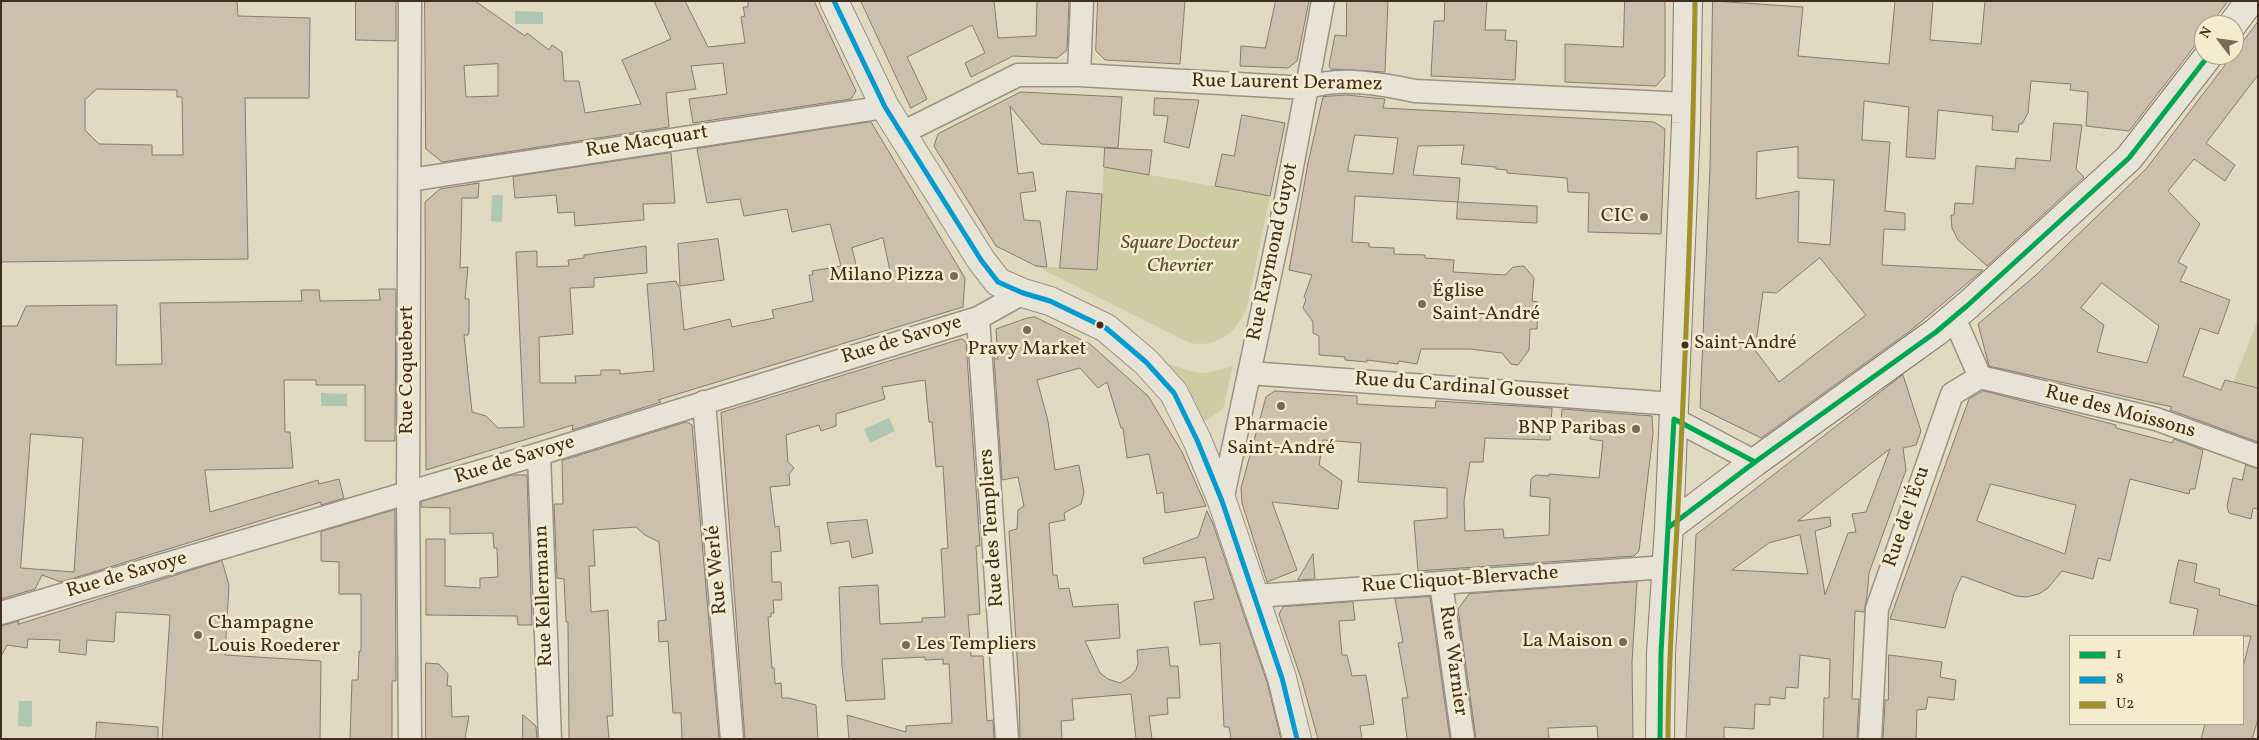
<!DOCTYPE html>
<html>
<head>
<meta charset="utf-8">
<style>
  body { margin:0 }
  #map { position:relative; width:2259px; height:740px; overflow:hidden; background:#e1d9c0; font-family:Vollkorn,serif }
  canvas { display:block }
  .frame { position:absolute; inset:0; border:2px solid #422e20; pointer-events:none }
  .legend { position:absolute; left:2069px; top:635px; width:175px; height:90px; box-sizing:border-box; background:#f5eccd; border:1px solid #ada088; margin:0; padding:6px 9px; list-style:none; font-size:15px; color:#422e20 }
  .legend li { display:flex; align-items:center; gap:10px; height:25px }
  .legend b { width:25px; border:1px solid #ada088 }
  .north { position:absolute; left:2194px; top:15px; width:50px; height:50px; box-sizing:border-box; background:#f5eccd; border:1px solid #ada088; border-radius:50%; rotate:300deg; font-size:14px; font-weight:700; line-height:20px; text-align:center; color:#422e20 }
  .north::after { content:''; display:block; margin:auto; width:18px; height:22px; background:#7a6a58; clip-path:polygon(50% 0,100% 100%,50% 72%,0 100%) }
</style>
</head>
<body>
<div id="map">
<canvas width="2259" height="740"></canvas>
<div class="frame"></div>
<ul class="legend">
<li><b style="height:6px;background:#00a753"></b>1</li>
<li><b style="height:6px;background:#039bd2"></b>8</li>
<li><b style="height:6px;background:#a09228"></b>U2</li>
</ul>
<div class="north">N</div>
</div>
<script>
const c = document.querySelector('canvas').getContext('2d');
c.lineJoin = 'round';
function fill(path, color) { c.fillStyle = color; c.fill(path, 'evenodd'); }
function stroke(path, color, width, dash) { c.strokeStyle = color; c.lineWidth = width; c.lineCap = dash ? 'butt' : 'round'; c.setLineDash(dash || []); c.stroke(path); }
function drawText(font, color, halo, rows, align = 'center') {
  c.font = font + ' Vollkorn,serif'; c.lineWidth = 5; c.setLineDash([]); c.textBaseline = 'middle'; c.strokeStyle = halo; c.fillStyle = color; for (const [text, x, y, turn = 0] of rows) {
    c.save(); c.translate(x, y); c.rotate((+turn || 0) * Math.PI / 180); c.textAlign = isNaN(turn) ? turn : align; if (halo) c.strokeText(text, 0, 0); c.fillText(text, 0, 0); c.restore();
  }
}
fill(new Path2D(`
  M1104,167L1270,196L1247,307C1236,333 1218,348 1190,343L1036,266L1097,270Z
  M2258,319V388L2233,383Z
  M1165,362C1194,374 1204,377 1233,365L1223,409L1204,422L1188,386Z`), '#cdcca2');
fill(new Path2D(`
  M515,11L543,12V24H515Z
  M492,195H503L502,222L491,221Z
  M321,393L347,394V406H321Z
  M889,418L895,431L870,443L864,429Z
  M19,701H32V725L30,727L18,726Z`), '#afc6b3');
const building = new Path2D(`
  M1,1H237L238,16L310,18L309,98H245L248,259L1,262ZM97,89L177,90V97H182L183,155H152V145L99,144L85,130V100Z
  M356,1H396V41L356,40Z
  M425,1H475L525,36L527,33L549,50L552,45L562,52L564,81H579L585,113L641,104L622,60L671,39L654,1H685L708,47L745,43L741,17L745,16L743,7H748V1H814L856,91L851,99L693,123L689,99L727,94L723,63L691,66L696,89L666,93L669,127L442,162L426,149ZM498,64V96L466,97L464,66Z
  M861,1H994L998,38L1036,36L1037,1H1069L1067,50L1057,58L1013,56L971,77L965,63L985,53L972,25L907,57L927,99L911,108Z
  M1098,1H1185L1180,64L1105,60L1096,51Z
  M1276,1H1309L1297,61L1288,68L1240,66L1241,46L1265,48Z
  M1347,1H1388L1385,72L1331,69L1329,66L1335,35L1346,36Z
  M1445,1H1487L1485,30H1506L1505,40L1517,41L1515,80L1431,76L1434,21H1444Z
  M1625,1H1665V76L1656,86L1565,82V44L1623,47Z
  M1713,1L1803,7L1798,56L1889,64L1895,1H1933L1930,40L1981,44L1985,1H2228L2210,25H2204V34L2129,131L2086,126L2088,92L2070,90L2071,84L2031,81L2028,113L2022,124H2019L2018,132L1992,130L1993,116L1938,110L1935,159L1906,157L1909,107L1864,101L1862,140L1890,142L1885,211L1905,213V230L1884,229L1882,265L1983,270L1910,331L1761,438L1700,408L1710,167ZM1798,147V178L1834,180L1830,245L1798,242L1799,191L1756,199L1757,152ZM1820,258L1866,315L1779,382L1755,350L1763,292L1776,293Z
  M2258,22V75L2206,143L2235,165L2225,181L2194,159L2168,191L2200,224L2178,262L2187,267L2180,281L2230,300L2218,334L2200,328L2183,376L2221,390L2225,380L2258,388V442L2170,410L2172,407L1989,366L1978,324L2035,276L2146,169ZM2102,283L2159,326L2147,363L2097,352L2104,325L2081,308Z
  M1021,92L1122,97L1118,148L1041,144L1010,106L1018,174L1033,172L1036,191L1020,193L1024,220L1040,221L1047,267L1036,266L996,246L934,146L938,134Z
  M1347,95L1385,99L1383,108L1654,122L1665,129L1661,234L1588,232L1589,193L1568,192L1567,178L1507,173V170L1496,169V167L1461,164L1464,145L1418,146L1413,175L1460,178L1458,202L1355,196L1352,242L1369,243V247L1394,248V254L1425,255V258L1454,260L1453,272L1505,275L1513,267L1524,266L1534,278L1532,301L1538,302L1537,329H1530L1529,350L1518,365L1511,364L1502,353L1470,349H1421L1417,364L1399,361L1398,364L1367,360V362L1345,360V357L1319,355V336L1313,333V322L1303,308L1306,299L1304,297L1312,275L1289,270L1308,163L1323,97ZM1355,135L1398,138L1393,174L1348,171Z
  M1155,98L1199,100L1189,148L1164,142L1168,116L1154,115Z
  M1242,115L1285,123L1270,196L1215,186L1222,154L1234,156Z
  M871,122L965,278L963,307L658,400L661,402L572,430L573,425L426,470L425,202L440,189L479,183L478,198H462L461,237L460,268L468,267L465,299H469V331L468,335H464L472,412L486,416L498,428L524,427L516,252L537,251V267L569,266L568,260L584,258V255L646,246L647,273L594,278V287L570,288L573,334L539,337L540,383H576L575,376L601,375V370H620V374L654,371L647,284L676,281L680,289L684,330L730,319L732,327L774,318L772,310L813,301L809,275H813L812,271L841,266L830,224L792,232L787,209L744,216L740,199L707,203L697,149ZM883,238L890,271L860,281L852,248Z
  M2054,123L2082,125L2076,169L2084,177L1987,266L1958,240L1952,228L1951,215H1954L1955,203L1973,204L1976,166L2015,169L2016,158L2050,161Z
  M1105,148L1152,150L1149,175L1104,167Z
  M671,153L675,203L643,204L644,220L575,226L574,212L558,213L556,195L515,198L513,177Z
  M1067,191L1102,194L1097,270L1060,268Z
  M1458,202L1537,206V223L1457,219Z
  M718,239L724,280L680,286L678,244Z
  M379,289H396L395,441H365V385H316V380H284L285,432H290L293,468L205,470L210,512L318,480L319,484L339,479L344,498L321,505V502L61,582L42,575L35,589L1,599V326H17L26,306L117,305L116,365L162,364L160,303L302,301L301,290H319L320,301L380,300ZM31,434L83,438L74,572L21,568Z
  M1035,317L1090,344L1148,396L1182,452L1206,506L1165,513L1163,492L1157,494L1149,454L1127,458L1123,428H1121L1107,382L1098,388L1080,368L1037,380L1048,421L1055,470L1079,465L1084,493L1081,504L1064,513L1065,520L1049,523L1053,575H1057L1059,589L1069,588L1073,607L1118,604L1120,638L1085,641L1100,673L1108,679L1120,683L1130,677L1136,670L1138,663L1137,650L1168,647L1170,666H1178L1180,698H1167L1168,714L1149,716L1152,739H1136L1131,694L1072,699L1074,720L1061,721L1062,739H1020L1019,688L1009,531L1017,529L1018,510L1024,506L1018,477L1002,480L994,357L998,360L996,329L1027,318Z
  M962,339L966,342L980,546H976L980,614L968,615L971,656H983L987,721L993,720L994,739H849L847,715L906,732V726L952,723L949,664H943V659L925,660V657L882,659L885,699L846,701L842,667L839,587L878,585L880,624L922,622V618L945,617L941,549L948,548L943,466L936,467L932,422H929L925,380L882,387L885,399L836,414V426L821,431L819,425L786,435L788,462L794,468L789,474L790,485L770,487L775,527L779,526L781,551L771,552L772,582H781L782,600H773L774,613H771V617H768L772,668H774L775,684L781,683L782,698H789L816,705L818,739H745L721,413Z
  M1903,375L1921,431L1916,445L1903,448L1906,470L1869,573L1867,596L1864,612L1855,611L1852,699H1859L1857,739H1823L1824,698H1829L1830,659L1800,655L1798,688L1786,687L1785,699L1770,697V705L1755,704L1754,729L1724,727V739H1686L1696,535ZM1890,449L1866,512L1852,514L1856,532L1848,533L1825,595L1815,531L1831,526L1830,517L1798,521ZM1800,535L1808,574L1732,570L1769,543Z
  M1275,391L1357,396V404L1389,406L1435,408L1436,401L1552,408L1550,440L1485,438L1483,462H1470L1464,501L1465,531L1503,529L1504,538L1549,535L1550,498L1530,496L1531,479L1536,475L1549,476V474L1599,478L1603,441L1590,439L1592,425L1561,422L1562,409L1652,416L1653,434L1639,551L1634,556L1418,571L1414,521L1447,518V488L1358,482L1361,443L1323,440L1319,465L1342,481L1338,509L1272,502L1297,570L1267,582L1242,503L1241,488L1266,397Z
  M1984,391L2116,425V428L2172,443L2174,439L2203,450L2195,489H2190L2189,494L2130,479L2110,561L2098,558L2093,579L2062,571L2048,588L2039,594L2026,597L2016,596L1962,576L1954,593L1945,628L1890,619L1969,399ZM1991,484L2076,505L2065,554L1977,521Z
  M687,422L692,425L719,739H682L681,713H673L668,641L659,642L658,621L666,620L659,542L645,535L636,527L593,530L595,566H589L591,612L608,610L613,716H607L609,739H569L568,622H566L564,579L557,578L554,504H563L562,461Z
  M2246,465L2258,469V509L2253,508L2251,519L2229,513L2227,506L2233,478L2242,480Z
  M513,475H527L532,625H518L517,616L426,615V539H445V586L480,588V578L498,577L497,548H494L493,533L450,534V508L421,507V502Z
  M395,510L396,681H392V739H350L352,680H358L359,651H361V594H339V562L321,561V532Z
  M1207,511L1213,524L1267,682L1281,739H1231L1229,727H1224L1220,643L1200,645L1194,602L1214,599L1205,557L1144,564L1143,558L1198,537Z
  M867,520L873,553L852,558L849,541L831,544L827,523Z
  M1313,554L1315,579L1298,580Z
  M2179,560L2197,564L2194,582L2220,589L2219,595L2258,606V719L2252,739H2201L2205,724H2243V667L2251,636H2193L2198,609L2170,603Z
  M222,561L229,585L225,655L321,661L320,739H162L170,615L116,612L114,642L87,640L86,655L59,652L60,640L28,639L27,648L7,645L1,657V626L19,621L18,624Z
  M1637,582L1632,662L1633,739H1598L1597,726L1548,728L1549,739H1476L1458,609L1469,594Z
  M1430,597L1450,739H1407L1402,698H1408L1398,643L1403,642L1395,599Z
  M1353,602L1355,620L1339,621L1342,655H1347L1352,676L1366,675L1374,724L1360,726L1362,739H1318L1302,681L1279,614L1283,607Z
  M1889,655L1942,662L1940,677L1956,680L1954,700L1928,697L1926,709L1917,710L1916,739H1883L1885,700H1888Z
  M426,663L439,664L448,674L447,686H451L452,717L469,716L465,739H426Z
  M523,715L536,726L537,739H523Z
  M97,722L158,727V739H96Z`);
fill(building, '#cdbfae');
stroke(building, '#847c6e', 1);
const minor = new Path2D(`
  M1079,75L1082,1
  M902,133L1018,75H1079L1307,88C1339,76 1382,84 1415,91L1686,104
  M410,180L885,107
  M978,318L1007,739
  M1951,319L1959,329L1980,377
  M1249,373L1674,404
  M1980,377L2156,419L2258,456
  M704,402L732,739
  M1674,419L1755,462
  M539,454L550,739
  M1222,501L1286,199L1323,1
  M1441,583L1463,739
  M1255,596L1666,567
  M1,613L539,454L978,318L1023,293
  M410,739L408,493L410,1
  M1870,739L1877,609L1952,394L1980,377`);
const tertiary = new Path2D(`
  M834,1L885,107L981,260L998,282L1023,293L1050,301L1106,328L1146,362L1174,393L1197,440L1222,501L1282,678L1297,739`);
const secondary = new Path2D(`
  M2232,25L2250,1
  M1669,527L1755,462L1936,332L1968,305L2129,158L2209,55
  M1660,739L1661,653L1669,527L1686,123L1688,1`);
stroke(minor, '#9a9383', 25);
stroke(tertiary, '#9a9383', 30);
stroke(secondary, '#847c6e', 30);
stroke(minor, '#e7e3d6', 22);
stroke(tertiary, '#e7e3d6', 28);
stroke(secondary, '#e7e3d6', 28);
stroke(new Path2D(`
  M1669,527L1755,462L1936,332L1968,305L2129,158L2209,55
  M1660,739L1661,653L1674,419L1755,462`), '#00a753', 5);
stroke(new Path2D(`
  M834,1L885,107L981,260L998,282L1023,293L1050,301L1106,328L1146,362L1174,393L1197,440L1222,501L1282,678L1297,739`), '#039bd2', 5);
stroke(new Path2D(`
  M1668,739C1668,668 1673,598 1677,527C1686,352 1693,177 1695,1`), '#a09228', 5);
for (const [x, y, r, color] of [
  [1644,217,5,"#7a6a58"],
  [954,276,5,"#7a6a58"],
  [1422,304,5,"#7a6a58"],
  [1100,325,4.5,"#422e20"],
  [1027,330,5,"#7a6a58"],
  [1685,345,4.5,"#422e20"],
  [1281,406,5,"#7a6a58"],
  [1636,429,5,"#7a6a58"],
  [198,635,5,"#7a6a58"],
  [1623,642,5,"#7a6a58"],
  [906,645,5,"#7a6a58"]
]) { const dot = new Path2D(); dot.arc(x, y, r, 0, 2 * Math.PI); c.fillStyle = color; c.fill(dot); stroke(dot, '#f5eccd', 2); }
drawText('19px', '#422e20', '#f5eccd', [
  ["Saint-André",1694,345]
], 'left');
drawText('20px', '#422e20', '#f5eccd', [
  ["Rue Laurent Deramez",1287,84,1],
  ["Rue Macquart",647,143,-9],
  ["Rue Raymond Guyot",1274,252,-78],
  ["Rue de Savoye",902,341,-17],
  ["Rue Coquebert",408,370,-90],
  ["Rue du Cardinal Gousset",1462,388,4],
  ["Rue des Moissons",2120,413,15],
  ["Rue de Savoye",515,461,-17],
  ["Rue de l'Écu",1908,517,-71],
  ["Rue des Templiers",993,528,-94],
  ["Rue Werlé",718,570,-95],
  ["Rue de Savoye",127,576,-16],
  ["Rue Cliquot-Blervache",1460,581,-4],
  ["Rue Kellermann",545,596,-92],
  ["Rue Warnier",1452,661,82]
]);
drawText('20px', '#422e20', '#f5eccd', [
  ["CIC",1634,217],
  ["Milano Pizza",944,276],
  ["Église",1432,292,"left"],
  ["Saint-André",1432,315,"left"],
  ["Pravy Market",1027,350,"center"],
  ["Pharmacie",1281,426,"center"],
  ["Saint-André",1281,449,"center"],
  ["BNP Paribas",1626,429],
  ["Champagne",208,624,"left"],
  ["Louis Roederer",208,647,"left"],
  ["La Maison",1613,642],
  ["Les Templiers",916,645,"left"]
], 'right');
drawText('italic 20px', '#5a4c35', '#f5eccd', [
  ["Square Docteur",1180,244],
  ["Chevrier",1180,267]
]);
</script>
</body>
</html>
